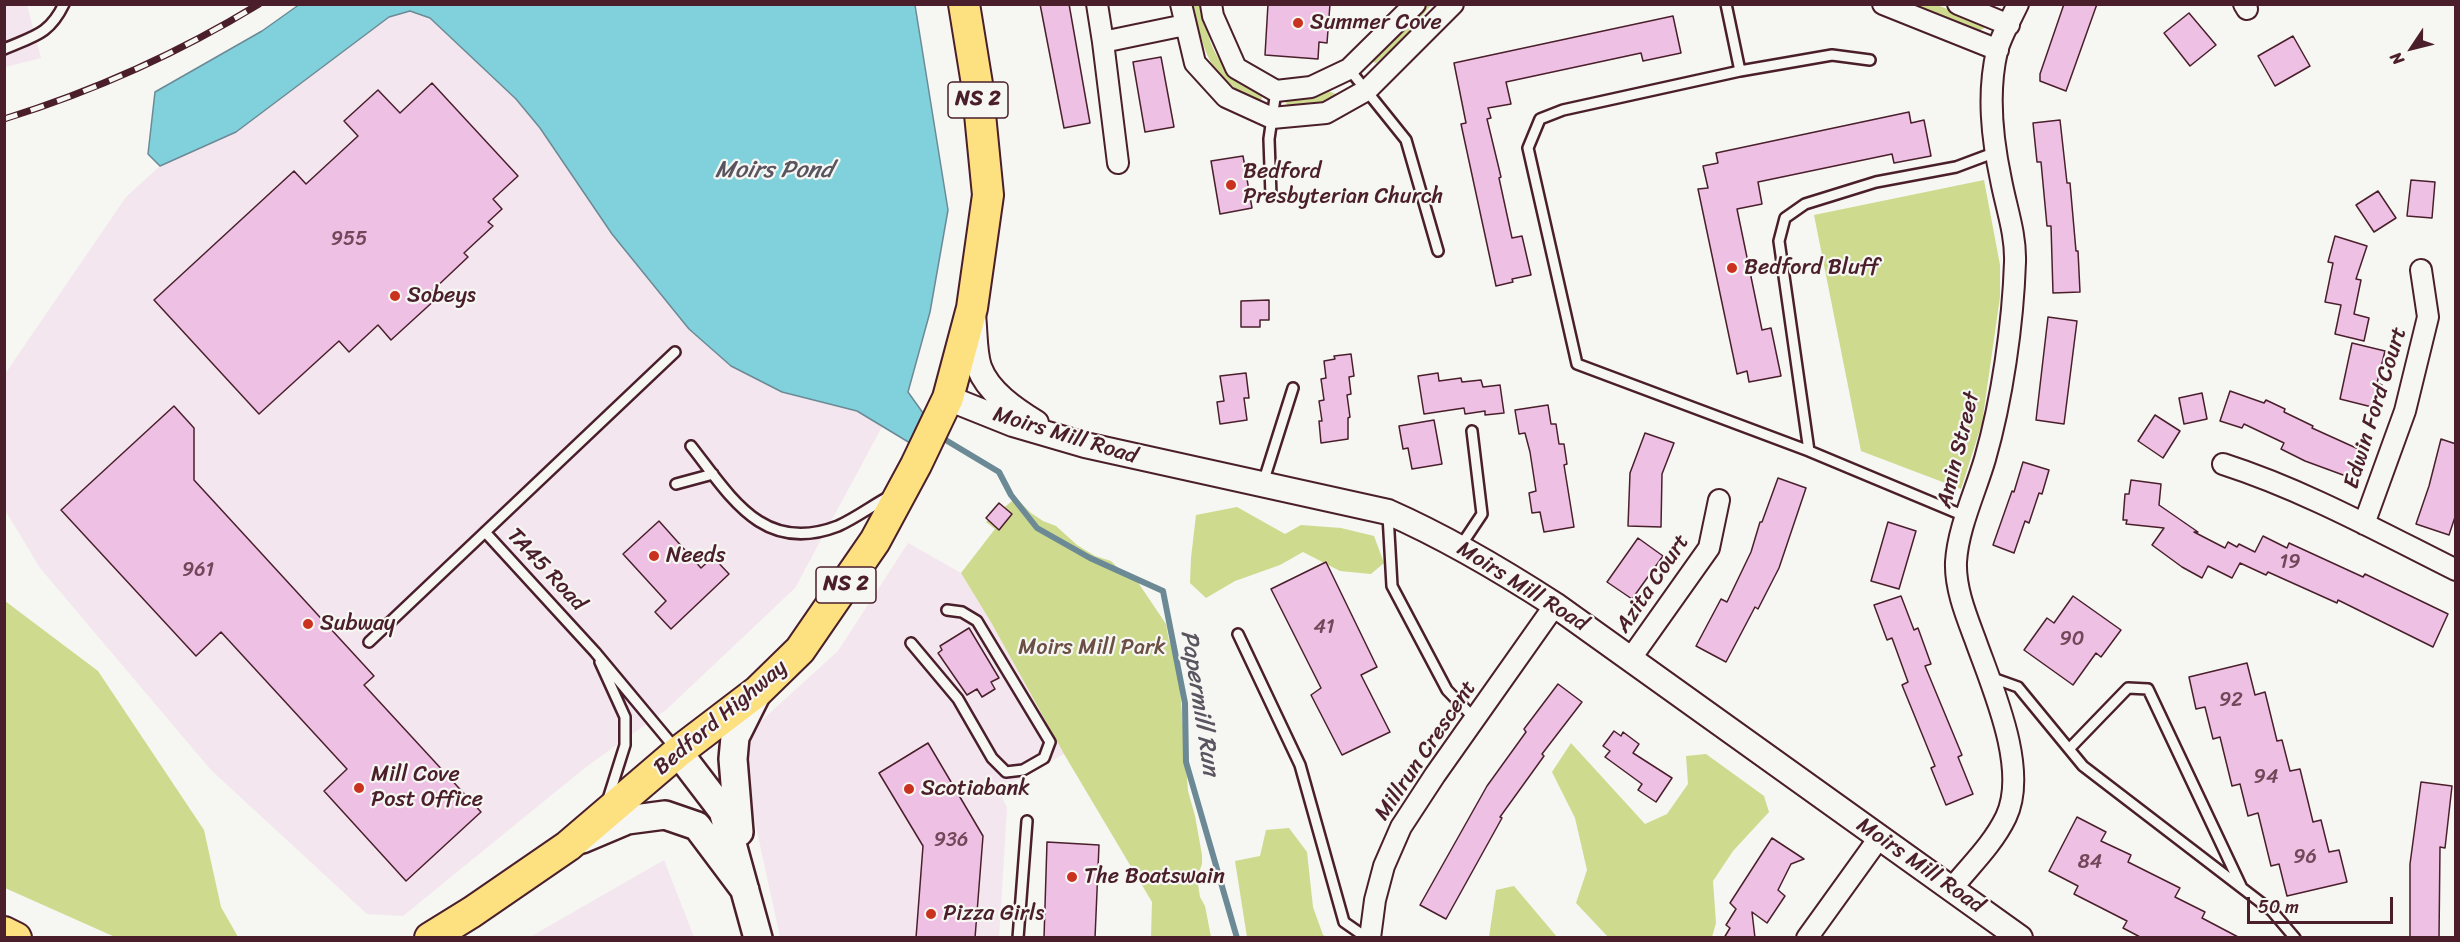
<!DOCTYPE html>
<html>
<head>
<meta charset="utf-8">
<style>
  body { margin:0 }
  #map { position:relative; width:2460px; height:942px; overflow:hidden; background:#f6f6f2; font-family:Sriracha,sans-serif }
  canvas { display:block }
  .frame { position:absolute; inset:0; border:6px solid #4a1f2b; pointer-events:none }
  .north { position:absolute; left:2382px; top:18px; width:60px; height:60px; -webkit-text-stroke:4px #f6f6f2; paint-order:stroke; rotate:235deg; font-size:16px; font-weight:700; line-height:24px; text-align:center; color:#4a1f2b }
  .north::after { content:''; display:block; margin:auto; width:21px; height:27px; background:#4a1f2b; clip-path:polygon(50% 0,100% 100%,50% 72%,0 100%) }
  .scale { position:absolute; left:2247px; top:897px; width:146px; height:27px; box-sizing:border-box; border:3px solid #4a1f2b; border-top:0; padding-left:8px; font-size:18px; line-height:21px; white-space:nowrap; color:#4a1f2b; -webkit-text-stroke:4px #f6f6f2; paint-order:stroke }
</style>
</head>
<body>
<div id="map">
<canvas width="2460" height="942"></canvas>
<div class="frame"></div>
<div class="north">N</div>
<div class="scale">50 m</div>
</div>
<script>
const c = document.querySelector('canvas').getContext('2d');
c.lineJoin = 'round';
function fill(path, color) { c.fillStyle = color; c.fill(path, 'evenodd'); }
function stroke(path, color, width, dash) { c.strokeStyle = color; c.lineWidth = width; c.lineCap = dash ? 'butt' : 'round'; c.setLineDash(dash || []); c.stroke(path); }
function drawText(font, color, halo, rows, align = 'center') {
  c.font = font + ' Sriracha,sans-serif'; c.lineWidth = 4.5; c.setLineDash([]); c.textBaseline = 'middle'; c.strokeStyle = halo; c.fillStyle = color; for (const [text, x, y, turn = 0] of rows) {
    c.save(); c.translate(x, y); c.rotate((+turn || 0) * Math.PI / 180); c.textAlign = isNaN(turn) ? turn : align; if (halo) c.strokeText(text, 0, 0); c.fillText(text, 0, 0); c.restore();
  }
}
fill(new Path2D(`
  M4,5H27L41,58L5,67Z
  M410,11L430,18L516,99L540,127L689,329L731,366L782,392L857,411L883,425L795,588L666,710L586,767L403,916L367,914L211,770L40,568L5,510V374L126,197L160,166L236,132L389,17Z
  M908,543L961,573L992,624L1064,754L999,790L1007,808L999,938L780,937L743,767L747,742L761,721L838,651Z
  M664,860L694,937H530Z`), '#f4e6ee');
fill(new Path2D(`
  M1193,5H1201C1211,54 1217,67 1261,94L1262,99L1257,101C1208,76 1205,55 1193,5Z
  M1423,5H1431L1401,42L1376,63L1373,62L1376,55Z
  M1912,5H1937L1983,23L1986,27L1979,31Z
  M1328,91L1336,94C1322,106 1305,110 1287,106L1286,103L1288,98Z
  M1984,180L2000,265V297L1982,423L1961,489L1861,451L1814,215Z
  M1016,498L1031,513L1043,521L1056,526L1077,545L1095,556L1111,561L1119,569L1135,578L1166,624L1169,641L1178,662L1188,791L1195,816L1202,855V864L1197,878L1200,897L1205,906L1211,937H1151L1152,902L1064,754L992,624L961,573L995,529L986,522Z
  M1237,507L1285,534L1301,525L1341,528L1374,536L1384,563L1371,574L1340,571L1303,552L1280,565L1235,581L1206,598L1190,583L1191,558L1196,515Z
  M5,601L98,671L204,830L221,907L238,937H115L5,888Z
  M1571,743L1645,824L1667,814L1688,784L1686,756L1706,754L1764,796L1769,812L1733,851L1713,881L1716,923L1712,937H1608L1576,903L1587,870L1575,818L1552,772Z
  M1289,828L1307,852L1313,907L1323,935L1327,937H1247L1235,861L1260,856L1266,830Z
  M1514,886L1557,937H1489L1496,890Z`), '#ceda8d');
const water = new Path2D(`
  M300,4L915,5L948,210L930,312L908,392L923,413L910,443L857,411L782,392L731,366L689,329L612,234L540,128L516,99L430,18L410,11L389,17L236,132L160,166L148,154L155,92L262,31Z`);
fill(water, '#81d1dd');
stroke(water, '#6b8a96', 1.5);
stroke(new Path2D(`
  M939,436L999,472L1011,495L1037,528L1090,558L1163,591L1185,703L1186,762L1237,938`), '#6b8a96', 6);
const building = new Path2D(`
  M1040,4H1069L1090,123L1064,128Z
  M1268,4H1330L1327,43L1319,42L1318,59L1265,55Z
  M2064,4H2097L2066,91L2040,81V74Z
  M2189,13L2216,45L2190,66L2164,33Z
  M1673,16L1681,53L1643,61L1641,53L1506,82L1511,104L1488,108L1491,118L1487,119L1501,177L1499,178L1512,238L1522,236L1531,275L1512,279L1513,282L1496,286L1461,124L1466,123L1454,63Z
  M2293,36L2310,66L2275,86L2258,56Z
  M1161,57L1174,127L1145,132L1133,62Z
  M432,83L518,176L493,199L502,209L488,222L493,226L464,253L468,257L431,292L437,298L391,340L378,325L349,352L339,341L259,414L154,300L294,171L306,184L358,136L344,121L378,90L400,113Z
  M1909,112L1911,123L1924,120L1931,156L1894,163L1892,154L1758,182L1762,204L1737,209L1762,330L1771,328L1781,376L1749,382L1747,371L1737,374L1698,189L1708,188L1703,166L1718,163L1716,153Z
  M2060,120L2067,183H2070L2076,251H2078L2080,292L2053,293L2051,226H2047L2041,162H2037L2033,123Z
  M1243,156L1252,208L1220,214L1211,161Z
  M2411,180L2435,182L2432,218L2407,216Z
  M2378,191L2396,218L2374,232L2356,205Z
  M2335,236L2367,246L2356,279L2361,280L2354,314L2369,318L2364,341L2335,334L2341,305L2325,302L2333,263L2328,262Z
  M1269,300V320H1260V327H1241V301Z
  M2048,317L2077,321L2064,424L2036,420Z
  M2352,343L2385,351L2377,383L2382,385L2376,408L2340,399Z
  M1351,354L1354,376L1349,377L1351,394L1347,395L1350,417L1348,418V439L1321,443L1319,421H1322L1319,401L1324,400L1321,379L1326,378L1324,361L1335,359L1334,356Z
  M1246,373L1249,398H1244L1247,420L1220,424L1217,402L1224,401L1220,376Z
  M1438,373L1439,381L1461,378L1462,382L1481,380L1483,387L1500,385L1504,413L1485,415V411L1465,414L1464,408L1424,414L1418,376Z
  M2230,391L2264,403L2266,400L2285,409L2284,412L2313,426L2312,428L2365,452L2354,479L2305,461L2281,449L2284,443L2244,424L2242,428L2220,421Z
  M2202,393L2207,419L2184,424L2179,398Z
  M1548,405L1551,424H1556L1559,444H1564L1567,464L1564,465L1574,527L1544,532L1540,512L1532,513L1529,493L1536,491L1530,452L1525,433L1519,434L1515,410Z
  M174,406L194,428V480L374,676L364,685L481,812L406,881L324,791L347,769L221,632L196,656L61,510Z
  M2155,415L2180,431L2163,458L2138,441Z
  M1434,420L1442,464L1412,469L1408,448L1403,449L1399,426Z
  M1645,433L1674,443L1662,474L1661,527L1628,526L1630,473Z
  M2441,439L2456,444V514L2449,535L2416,524L2429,486Z
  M2023,462L2049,470L2042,494L2039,493L2029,523L2025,521L2014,553L1993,545L2012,491L2014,492Z
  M1778,478L1806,488L1779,568L1758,609L1755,607L1726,662L1696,646L1721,599L1727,602L1751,552L1760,522H1762Z
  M2131,480L2161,484L2159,505L2198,532H2194L2225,548L2228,542L2237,547L2239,544L2255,552L2263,536L2287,548L2289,543L2363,577L2365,574L2448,614L2433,647L2338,600L2337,603L2268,572L2266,575L2240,563L2232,578L2208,566L2202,578L2182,567L2152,545L2164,528L2126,524L2127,520H2123L2125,494H2129Z
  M999,503L1012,514L999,530L986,518Z
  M659,521L701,568L713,557L729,574L671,629L655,612L666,601L623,554Z
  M1888,522L1916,531L1899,589L1871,581Z
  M1638,538L1663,556L1632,599L1607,582Z
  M1326,562L1377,667L1361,675L1390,732L1342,755L1311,695L1321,688L1271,589Z
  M1901,596L1914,630L1918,628L1931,664L1925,666L1962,755L1958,757L1973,794L1946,805L1931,768L1935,766L1902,685L1908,682L1892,638L1887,640L1874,605Z
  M2073,596L2121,630L2101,657L2096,653L2073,685L2024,650L2047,618L2054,623Z
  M969,628L999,678L991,682L995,689L982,697L977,689L967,695L938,653L942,650L940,646Z
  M2247,663L2255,695L2265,692L2277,741L2282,740L2290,771L2300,769L2313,822L2321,820L2329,852L2339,850L2347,882L2287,896L2279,864L2271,866L2258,813L2248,816L2240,784L2232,786L2220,737L2213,739L2205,707L2196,709L2189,677Z
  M1558,684L1582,702L1542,754L1544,756L1500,817L1502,818L1446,919L1420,905L1487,786L1526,732L1524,729Z
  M1614,731L1621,736L1623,732L1639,744L1633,753L1672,778L1656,802L1638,790L1642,784L1605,757L1610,751L1603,746Z
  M928,743L983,836L975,938H916L923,846L879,773Z
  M2421,782L2452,786L2445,848L2440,847L2439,938H2410V864Z
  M2077,817L2106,832L2101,841L2131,855L2128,862L2180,888L2175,897L2205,912L2202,918L2240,938H2142L2123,928L2127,921L2074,894L2078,886L2049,871Z
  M1772,838L1804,859L1791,864L1778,890L1785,896L1767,923L1752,912L1755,938H1724L1730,928L1726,925L1736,909L1730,903Z
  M1047,842L1099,845L1095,938H1044Z`);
fill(building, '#eec0e4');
stroke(building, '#4a1f2b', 1.5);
const service = new Path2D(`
  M1726,4L1740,71
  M4,49C34,36 49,35 64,4
  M1870,60L1832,55L1740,71L1563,110L1540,119L1528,148L1577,364L1809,451L1967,517
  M1349,69L1406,140L1438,251
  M1271,196L1269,139L1276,91
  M691,446C731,497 763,555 838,526C856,518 873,505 890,496
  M1809,451L1779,241L1785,218L1805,204L1876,182L1956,167L1996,152
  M1263,483L1293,388
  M676,484L713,474
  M1388,515L1392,586L1447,690L1475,719
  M485,532L595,652L675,748
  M1460,547L1482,514L1472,431
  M1238,634L1300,765L1344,922L1367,938
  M369,642L675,352
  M911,643L958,699L992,758L1006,772L1023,770L1044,758L1050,742L977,621L962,612L947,610
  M600,662L625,717V745L608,799
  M1990,677L2018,687L2083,766L2272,911L2295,938
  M2069,749L2128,688L2148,689L2241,886
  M1018,938L1027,821`);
const minor = new Path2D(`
  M1097,4L1103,42L1118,163
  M1181,4L1195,63L1226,97L1272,118L1326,113L1367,90L1453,4
  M1211,4L1213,16L1236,68L1276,91L1311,87L1349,69L1415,4
  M1883,4L1998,50
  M1958,4L2009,25
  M2244,4L2247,9
  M1103,42L1185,25
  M2223,464C2304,490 2380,532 2456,570
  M2364,524L2405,411L2428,317L2421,270
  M1631,658L1709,548L1719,500
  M1953,887C1971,865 1993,844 2006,817C2029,769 1992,687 1975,639C1966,615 1955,588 1956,562C1958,528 1975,493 1985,459C2002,400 2013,324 2015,262C2016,234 2006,207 2001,180C1992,138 1987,94 1997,51C2001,36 2011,19 2018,4
  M1370,938L1375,900L1384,866L1401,827L1435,775L1555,605
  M1807,938L1879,838`);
const tertiary = new Path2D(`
  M973,315C975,331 974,352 979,367C988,392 1015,410 1036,423
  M948,398L1013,424L1085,445L1388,512C1447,538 1501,570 1555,605L2020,938`);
const secondary = new Path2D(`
  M678,752L723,811L758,938
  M739,832L733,759L735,737L758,691
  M582,839L627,820L665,815L697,826L745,890`);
const primary = new Path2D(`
  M4,932L16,938
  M430,938L472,912L568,846L678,752L758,691L800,650L875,541L916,465L948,398L972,308L988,195L977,84L964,4`);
stroke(service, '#4a1f2b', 14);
stroke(minor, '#4a1f2b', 24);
stroke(tertiary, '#4a1f2b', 28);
stroke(secondary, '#4a1f2b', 32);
stroke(primary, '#4a1f2b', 34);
stroke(service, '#f6f6f2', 9);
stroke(minor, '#f6f6f2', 20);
stroke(tertiary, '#f6f6f2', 24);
stroke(secondary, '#f6f6f2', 27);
stroke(primary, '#fde080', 30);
const rail = new Path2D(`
  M4,119C94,91 179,53 259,4`);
stroke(rail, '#4a1f2b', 7);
stroke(rail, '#f6f6f2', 4.5, [14]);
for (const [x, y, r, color] of [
  [1298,23,6,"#c8321e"],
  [1231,185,6,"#c8321e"],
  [1732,268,6,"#c8321e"],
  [395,296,6,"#c8321e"],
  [654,556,6,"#c8321e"],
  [308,624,6,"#c8321e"],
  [359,788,6,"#c8321e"],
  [909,789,6,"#c8321e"],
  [1072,877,6,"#c8321e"],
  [931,914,6,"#c8321e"]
]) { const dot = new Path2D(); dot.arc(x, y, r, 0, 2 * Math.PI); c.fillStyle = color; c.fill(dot); stroke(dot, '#f6f6f2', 2); }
drawText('20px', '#734759', null, [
  ["955",349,240],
  ["19",2290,563],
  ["961",198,571],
  ["41",1324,628],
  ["90",2072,640],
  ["92",2231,701],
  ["94",2266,778],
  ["936",951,841],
  ["96",2305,858],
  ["84",2090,863]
]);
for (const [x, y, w] of [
  [978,100,60],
  [846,585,60]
]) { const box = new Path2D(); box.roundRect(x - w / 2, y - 18, w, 36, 4.5); c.fillStyle = '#f6f6f2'; c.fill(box); stroke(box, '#4a1f2b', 1.5); }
drawText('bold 21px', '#4a1f2b', null, [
  ["NS 2",978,100],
  ["NS 2",846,585]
]);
drawText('22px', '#4a1f2b', '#f6f6f2', [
  ["Summer Cove",1310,23],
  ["Bedford",1243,172],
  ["Presbyterian Church",1243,197],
  ["Bedford Bluff",1744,268],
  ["Sobeys",407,296],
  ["Needs",666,556],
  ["Subway",320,624],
  ["Mill Cove",371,775],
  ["Post Office",371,800],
  ["Scotiabank",921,789],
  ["The Boatswain",1084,877],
  ["Pizza Girls",943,914]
], 'left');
drawText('22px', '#4a1f2b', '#f6f6f2', [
  ["Edwin Ford Court",2376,408,-73],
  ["Moirs Mill Road",1065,436,17],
  ["Amin Street",1959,450,-76],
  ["TA45 Road",546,570,47],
  ["Azita Court",1653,584,-56],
  ["Moirs Mill Road",1522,587,32],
  ["Bedford Highway",721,718,-40],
  ["Millrun Crescent",1426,751,-56],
  ["Moirs Mill Road",1920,866,35]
]);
drawText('22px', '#6b4e44', '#f6f6f2', [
  ["Moirs Mill Park",1092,648]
]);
drawText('italic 24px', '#5a5460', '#f6f6f2', [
  ["Moirs Pond",774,171],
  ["Papermill Run",1199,703,81]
]);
</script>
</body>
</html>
